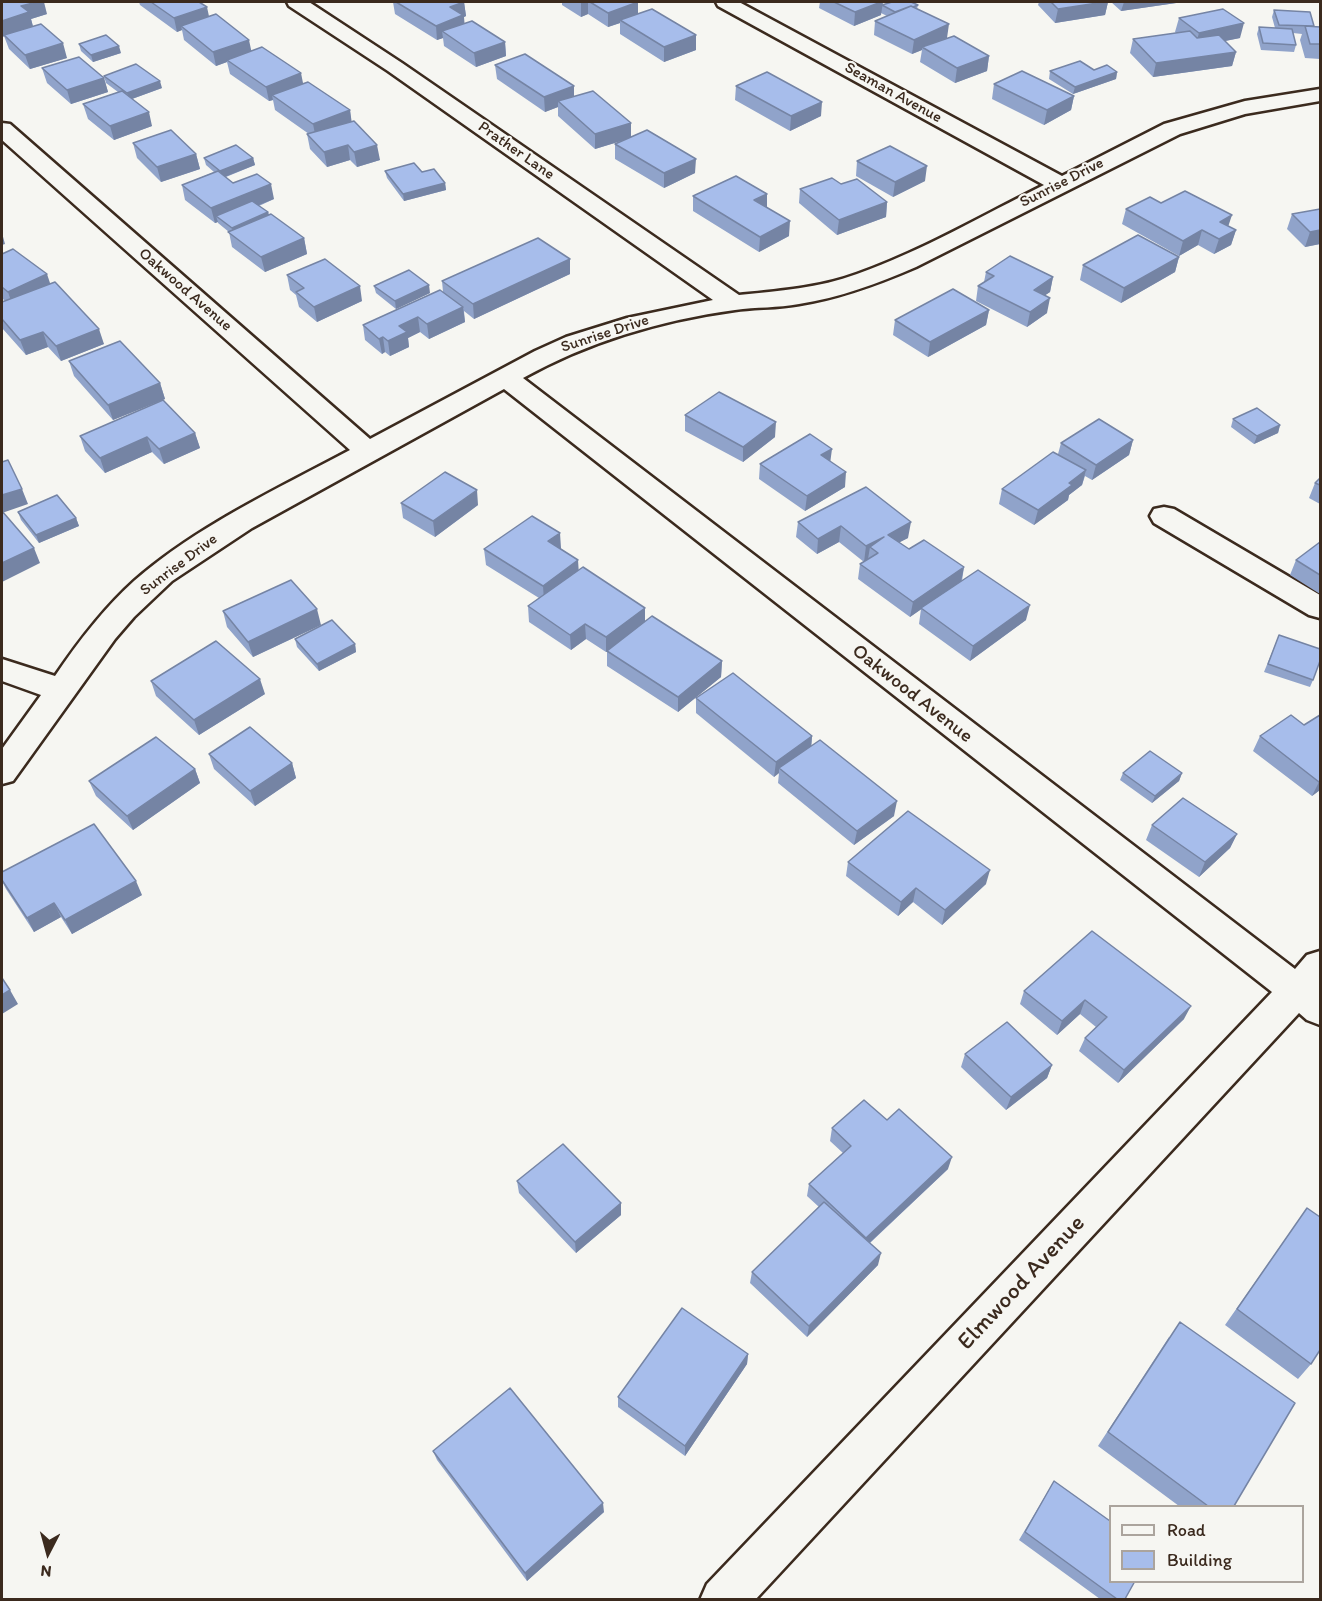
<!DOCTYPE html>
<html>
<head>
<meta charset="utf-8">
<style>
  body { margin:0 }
  #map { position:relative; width:1322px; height:1601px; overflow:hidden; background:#f6f6f2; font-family:Itim,sans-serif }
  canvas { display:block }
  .frame { position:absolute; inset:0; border:3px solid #3b2a1e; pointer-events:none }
  .legend { position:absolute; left:1109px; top:1505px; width:195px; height:78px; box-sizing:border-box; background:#f6f6f2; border:2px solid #aba49d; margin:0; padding:8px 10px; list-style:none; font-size:18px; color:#3b2a1e }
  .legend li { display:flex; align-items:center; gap:12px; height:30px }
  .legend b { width:30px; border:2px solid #aba49d }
  .north { position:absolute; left:18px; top:1523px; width:60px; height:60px; -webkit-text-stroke:4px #f6f6f2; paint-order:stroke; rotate:186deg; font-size:16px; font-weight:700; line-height:24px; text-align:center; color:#3b2a1e }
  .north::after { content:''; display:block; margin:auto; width:21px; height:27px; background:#3b2a1e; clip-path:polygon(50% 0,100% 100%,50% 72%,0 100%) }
</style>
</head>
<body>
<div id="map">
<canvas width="1322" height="1601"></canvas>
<div class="frame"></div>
<ul class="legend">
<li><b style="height:8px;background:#f6f6f2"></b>Road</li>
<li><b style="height:16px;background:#a7bdeb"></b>Building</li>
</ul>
<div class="north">N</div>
</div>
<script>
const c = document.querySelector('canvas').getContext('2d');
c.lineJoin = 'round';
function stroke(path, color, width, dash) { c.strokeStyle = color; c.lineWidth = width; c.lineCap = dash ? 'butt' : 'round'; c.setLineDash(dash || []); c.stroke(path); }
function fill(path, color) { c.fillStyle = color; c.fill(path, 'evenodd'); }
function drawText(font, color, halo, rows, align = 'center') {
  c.font = font + ' Itim,sans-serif'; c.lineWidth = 4.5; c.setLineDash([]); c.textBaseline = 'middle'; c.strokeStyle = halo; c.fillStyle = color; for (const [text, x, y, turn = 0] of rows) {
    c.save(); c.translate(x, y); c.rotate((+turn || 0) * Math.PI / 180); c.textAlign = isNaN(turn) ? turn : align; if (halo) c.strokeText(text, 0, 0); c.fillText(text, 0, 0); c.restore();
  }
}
const minor = new Path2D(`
  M287,2H309L402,63L739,295C779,291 819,288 857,274C922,251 983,215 1044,185L718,6L716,2H739L1062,176L1164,124L1245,101L1320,89V101L1245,114L1180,134L916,267C879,283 839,298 799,304C778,308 756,307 735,310C661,320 588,342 523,378L1295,969L1307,955L1320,951V1025L1307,1020L1299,1013L755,1600H700L707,1584L1272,992L504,389L252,528L172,581L134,617L115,639L13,781L2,784V749L41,695L2,681V659L55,676C78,642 104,608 134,581C197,526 277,489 350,450L2,140V123L10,124L370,439L535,351L566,337L627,318L713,300L388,71L289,6Z
  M1164,507L1174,509L1320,595V618L1309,615L1154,523L1150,516L1154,509Z`);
stroke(minor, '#3b2a1e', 5);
fill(minor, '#f6f6f2');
fill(new Path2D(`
  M2,2L47,14L31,19L33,26L67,58L30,69L9,49L4,36L2,37Z
  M139,2H199L209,17L252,51L303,84L350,110L351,122L380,160L357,167L350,160L327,167L310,149L307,134H309L275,110L273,100L269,101L230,74L227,62L216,66L184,40L182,30L177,32L140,5Z
  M393,2H464L466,16L464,17V24L505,42L506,56L476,67L444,46L443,38L437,40L395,14Z
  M562,2H638V14L696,50L664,62L620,34V23L608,27L588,14L581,17L562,5Z
  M820,2H883L882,5H918L917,9L947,38L989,56L987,71L955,83L920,62L922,50L912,54L874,35L875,21L887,16L881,13V15L854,26L819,8Z
  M1039,2H1108L1105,15L1055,23L1038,5Z
  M1111,2H1183L1121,11Z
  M1274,10L1314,26L1320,27V59L1305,58L1300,40L1302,34L1293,33L1296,45L1294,52L1261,50L1257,34L1259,27L1275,28L1272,17Z
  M1179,18L1240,38L1225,41L1236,52L1232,66L1153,77L1130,53L1133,39L1176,33L1175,32Z
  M79,44L121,53L93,62L81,51Z
  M495,65L574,96L631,123V136L695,173L664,188L615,159V144L621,141L595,149L558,116V107L545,112L497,79Z
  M42,68L104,78L108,92L71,104L47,83Z
  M1094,70L1117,72L1116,79L1073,94L1049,79L1050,71Z
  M104,76L162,88L132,99L152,126L114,140L88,119L83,104L118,92L106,83Z
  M994,84L1074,96L1071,110L1044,125L992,99Z
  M736,86L821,116L790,131L735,100Z
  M133,143L196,154L200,169L161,182L137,158Z
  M204,158H253L255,165L226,177L233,183L274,199L259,206L268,212L269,215L304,238L307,254L265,272L232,247L229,232L218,223V222L215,223L185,200L182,185L214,172L206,165Z
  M857,161L925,181L893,197L856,176Z
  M385,171L422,172L445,183L446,190L404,201L387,178Z
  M841,184L887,202L886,217L837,235L799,203L800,189Z
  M693,196L767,208L789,236L759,252L693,211Z
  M1161,203L1228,226L1236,230L1231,245L1214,254L1198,245L1179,256L1122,224L1126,209Z
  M1320,208V244L1305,247L1287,229L1292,214L1320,209Z
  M2,254L50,284L104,344L61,361L48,347L26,355L2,328V302L5,301L2,298Z
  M1179,257L1175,272L1121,303L1080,280L1083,265Z
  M570,259V274L474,319L464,311L465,322L429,339L420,332L408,338L409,347L390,356L385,352L382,354L365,340L363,325L443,292L442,281Z
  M986,272L1053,277L1050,292L1045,295L1047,313L1027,327L976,301L978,286L984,282Z
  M287,275L362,301L317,322L299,307L296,295L290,290Z
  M374,286L430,293L396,309L376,293Z
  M989,310L986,325L928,357L893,335L895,320Z
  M69,361L160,383L165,399L113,420L74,376Z
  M685,415L775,437L743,462L685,431Z
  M1233,419L1280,425L1278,433L1254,444L1231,427Z
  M195,433L200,448L164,464L152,452L105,473L85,451L80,436Z
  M1133,440L1129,455L1092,480L1085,476L1082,485L1069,495L1068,500L1034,525L999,504L1002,489L1058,454L1061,443Z
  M760,464L845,487L805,511L759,479Z
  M1320,478V504L1309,498L1315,483Z
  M866,487L908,538L899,542L909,549L964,567L962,581L1026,620L970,661L919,624L921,609L910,617L858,579L860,564L864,562L839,542L817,554L796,537L798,522Z
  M401,503L478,505L435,537L403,518Z
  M18,512L76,518L79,526L39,543L21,520Z
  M560,533V548L578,560V571L645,608V621L722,661L721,677L678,712L607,666V652H606L586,639L571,650L529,622L528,606L539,598L486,565L484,549Z
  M1320,542V594L1290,575L1296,560Z
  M223,611L321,625L253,657L227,627Z
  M1279,635L1313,680L1310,687L1264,672Z
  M295,639L355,644L356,652L319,671L297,647Z
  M151,681L265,694L199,735L156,696Z
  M696,698L812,736L811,746L894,816L854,845L778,783L779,773L774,777L696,713Z
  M1320,715V790L1312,796L1253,751L1260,736L1304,725Z
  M209,754L292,763L296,778L255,806L214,769Z
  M195,769L200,783L133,830L96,796L89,781Z
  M1123,773H1182L1179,781L1152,803L1120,780Z
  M1152,825L1237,834L1230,848L1199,877L1146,840Z
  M848,862L986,884L942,925L913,902L898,916L846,876Z
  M2,872L142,895L72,934L61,917L34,932L6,889L2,881Z
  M1092,931L1184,1019L1118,1083L1079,1051L1085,1038L1096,1027L1080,1014L1057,1035L1020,1004L1024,991Z
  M965,1054L1052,1065L1047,1078L1006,1110L961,1067Z
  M887,1120L948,1169L870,1243L878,1265L807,1337L750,1283L752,1272L819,1207L807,1196L809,1184L843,1153L830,1141L832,1128Z
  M517,1181L621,1203V1215L576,1253L519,1193Z
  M1307,1208L1311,1364L1298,1379L1225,1325Z
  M1169,1337L1234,1506H1179L1098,1446Z
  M748,1354L747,1364L685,1456L618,1407V1397Z
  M433,1451L604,1512L527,1581L437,1460Z
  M1054,1481L1125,1599H1100L1019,1540Z`), '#90a3ca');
fill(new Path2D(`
  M37,2H44L47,14L31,19L33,27L2,37V21L21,6Z
  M464,2L466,16L464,17L465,29L442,31L443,38L437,40L436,26L450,7Z
  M584,2H588V14L581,17V3Z
  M638,2V16L620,20V23L608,27V13Z
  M881,2H883L881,15L854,26L855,12Z
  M1104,2H1108L1105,15L1055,23L1058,9Z
  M1124,2H1183L1121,11Z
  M207,7L210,21L181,26L182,30L177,32L174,18Z
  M1244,23L1240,38L1195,47L1199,33Z
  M949,24L947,38L922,47V50L912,54L914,40Z
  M696,35V50L664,62V47Z
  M249,40L252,54L227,60V62L216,66L213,52Z
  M505,42L506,56L476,67L474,53Z
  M63,43L67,58L30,69L25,55Z
  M119,46L121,53L93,62L91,55Z
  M1236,52L1232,66L1153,77L1156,63Z
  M989,56L987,71L955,83L957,68Z
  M1117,72L1116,79L1073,94L1075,87Z
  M301,73L304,88L272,95L273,100L269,101L266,87Z
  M104,78L108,92L71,104L67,90Z
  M160,81L162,88L129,100L127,93Z
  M574,86V100L558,101V107L545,112L544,97Z
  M1074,96L1071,110L1044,125L1047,110Z
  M822,102L821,116L790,131L791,116Z
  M350,110L352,124L316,139L313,124Z
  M149,112L152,126L114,140L110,126Z
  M631,123V138L595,149V134Z
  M348,145L350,160L327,167L324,152Z
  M377,145L380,160L357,167L354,152Z
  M196,154L200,169L161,182L157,167Z
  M253,158L255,165L222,178L220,171Z
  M696,159L695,173L664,188V173Z
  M927,166L925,181L893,197L895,182Z
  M445,183L446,190L404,201L403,194Z
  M271,184L274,199L222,220L216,216L218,222L215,223L211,208Z
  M767,194V209L754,200Z
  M887,202L886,217L837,235L839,220Z
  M268,212L270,220L234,235L232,228Z
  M1232,215L1227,230L1220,222Z
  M790,221L789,236L759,252L760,237Z
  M1202,230L1198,245L1179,256L1183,241Z
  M1236,230L1231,245L1214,254L1219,239Z
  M1320,230V244L1305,247L1310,232Z
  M2,233L5,244L2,245Z
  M304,238L307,254L265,272L261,257Z
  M1179,257L1175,272L1121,303L1124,288Z
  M570,259V274L474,319L473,304Z
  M47,274L52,289L13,307L8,292Z
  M1053,277L1050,292L1031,305L1034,290Z
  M429,285L430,293L396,309L395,301Z
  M360,286L362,301L317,322L314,307Z
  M1050,298L1047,313L1027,327L1030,312Z
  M463,307L465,322L429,339L427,324Z
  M989,310L986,325L928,357L930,342Z
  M418,317L420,332L408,338L409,347L390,356L388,341L399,326Z
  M99,329L104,344L61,361L56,346Z
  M43,332L48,347L26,355L20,340Z
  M383,337L385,352L382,354L379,339Z
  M160,383L165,399L113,420L108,405Z
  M776,422L775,437L743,462V447Z
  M1280,425L1278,433L1254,444L1257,436Z
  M195,433L200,448L164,464L159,449Z
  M147,437L152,452L105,473L100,458Z
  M1133,440L1129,455L1092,480L1096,465Z
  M832,449L830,464L821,455Z
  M1086,470L1082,485L1069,495L1068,500L1034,525L1038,510L1069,483Z
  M846,472L845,487L805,511L807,496Z
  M22,489L28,504L2,513V495Z
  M477,490L478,505L435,537L433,521Z
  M76,518L79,526L39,543L36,535Z
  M911,522L908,538L885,550L888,535Z
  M841,526L839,542L817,554L818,539Z
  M560,533L561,548L549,556L548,541Z
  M884,537L878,553L870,547L868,559L864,562L866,546Z
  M34,548L40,563L2,582V563Z
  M578,560L579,575L544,601L543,586Z
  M964,567L961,582L910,617L913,602Z
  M1030,605L1026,620L970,661L973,646Z
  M645,608V623L606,652V637Z
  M317,609L321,625L253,657L248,642Z
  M585,624L586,639L571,650L570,635Z
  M355,644L356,652L319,671L317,664Z
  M722,661L721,677L678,712V697Z
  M260,679L265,694L199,735L194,720Z
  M812,736L811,751L779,768V773L774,777L776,762Z
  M292,763L296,778L255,806L250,791Z
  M195,769L200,783L133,830L127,816Z
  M1182,773L1179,781L1152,803L1155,796Z
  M1320,780V790L1312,796Z
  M897,801L894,816L854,845L857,831Z
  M1237,834L1230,848L1199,877L1205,862Z
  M990,870L986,884L942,925L945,910Z
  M136,881L142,895L72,934L65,920Z
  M916,888L913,902L898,916L901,902Z
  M54,903L61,917L34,932L27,918Z
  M10,990L18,1004L2,1014V995Z
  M1085,1000L1080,1014L1057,1035L1062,1021Z
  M1191,1006L1184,1019L1118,1083L1124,1070Z
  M1052,1065L1047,1078L1006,1110L1011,1097Z
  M952,1157L948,1169L863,1249L866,1238Z
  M621,1203V1215L576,1253L575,1242Z
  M881,1253L878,1265L807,1337L809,1326Z
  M748,1354L747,1364L685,1456V1446Z
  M603,1503L604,1512L527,1581L525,1573Z`), '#7584a4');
const building = new Path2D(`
  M2,2H37L21,6L29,12L2,21Z
  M151,2H199L207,7L174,18Z
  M396,2H464L450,7L463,15L436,26Z
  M590,2H638L608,13Z
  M834,2H881L855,12Z
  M892,2H911L918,5L913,7L911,6L895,12L882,5Z
  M1051,2H1104L1058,9Z
  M911,6L949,24L914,40L875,21Z
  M652,9L696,35L664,47L620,20Z
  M1223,9L1244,23L1199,33L1179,18Z
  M1274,10L1310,12L1314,26L1279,25Z
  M216,14L249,40L213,52L181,26Z
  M472,21L505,42L474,53L442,31Z
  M41,24L63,43L25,55L4,35Z
  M1305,26L1320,27V44H1310Z
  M1259,27L1292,29L1296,45L1263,43Z
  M1190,31L1197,38L1219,35L1236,52L1156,63L1133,39Z
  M106,35L119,46L91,55L79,44Z
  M954,36L989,56L957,68L922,47Z
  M262,47L301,73L266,87L227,60Z
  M525,54L574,86L544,97L495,65Z
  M79,57L104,78L67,90L42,68Z
  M1080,61L1094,70L1107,65L1117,72L1075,87L1050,71Z
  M136,64L160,81L127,93L104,76Z
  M1022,71L1074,96L1047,110L994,84Z
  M767,72L822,102L791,116L736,86Z
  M308,82L350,110L313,124L272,95Z
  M122,91L149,112L110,126L83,104Z
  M593,91L631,123L595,134L558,101Z
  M354,121L377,145L354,152L348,145L324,152L307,134Z
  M171,130L196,154L157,167L133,143Z
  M647,130L696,159L664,173L615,144Z
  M236,145L253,158L220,171L204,158Z
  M890,146L927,166L895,182L857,161Z
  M414,163L422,172L434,169L445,183L403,194L385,171Z
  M218,171L233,183L257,174L271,184L211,208L182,185Z
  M736,176L767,194L754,200L790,221L760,237L693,196Z
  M832,178L841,184L857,179L887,202L839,220L800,189Z
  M1185,191L1232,215L1220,222L1236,230L1219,239L1202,230L1183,241L1126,209L1150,197L1161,203Z
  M252,201L268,212L232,228L216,216Z
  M1320,209V230L1310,232L1292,214Z
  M271,214L304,238L261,257L228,232Z
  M1138,235L1179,257L1124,288L1083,265Z
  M538,238L570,259L473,304L442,281Z
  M13,249L47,274L8,292L2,287V254Z
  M1010,256L1053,277L1034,290L1050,298L1030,312L978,286L994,276L986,272Z
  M325,259L360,286L314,307L296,292L304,288L287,275Z
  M409,270L429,285L395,301L374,286Z
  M55,282L99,329L56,346L43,332L20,340L2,319V302Z
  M953,289L989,310L930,342L895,320Z
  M440,290L463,307L427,324L418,317L399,326L407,332L388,341L383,337L379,339L363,325Z
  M120,341L160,383L108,405L69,361Z
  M719,392L776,422L743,447L685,415Z
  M163,400L195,433L159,449L147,437L100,458L80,436Z
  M1257,408L1280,425L1257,436L1233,419Z
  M1099,419L1133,440L1096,465L1061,443Z
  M810,434L832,449L821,455L846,472L807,496L760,464Z
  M1053,452L1086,470L1069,483L1072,485L1038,510L1002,489Z
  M8,460L22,489L2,495V462Z
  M445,472L477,490L433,521L401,503Z
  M1320,478V485L1315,483Z
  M866,487L911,522L888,535L909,549L924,540L964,567L913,602L860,564L878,553L870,547L884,537L866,546L841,526L818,539L798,522Z
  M57,495L76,518L36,535L18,512Z
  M2,511L34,548L2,563Z
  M532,516L560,533L548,541L578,560L543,586L484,549Z
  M1320,542V575L1296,560Z
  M583,567L645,608L606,637L585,624L570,635L528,606Z
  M978,570L1030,605L973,646L921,608Z
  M291,580L317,609L248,642L223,611Z
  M652,616L722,661L678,697L607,651Z
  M332,620L355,644L317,664L295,639Z
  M1279,635L1320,649V661L1313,680L1268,664Z
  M216,641L260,679L194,720L151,681Z
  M733,673L812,736L776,762L696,698Z
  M1291,715L1304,725L1320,715V780L1319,782L1260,736Z
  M250,727L292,763L250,791L209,754Z
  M156,737L195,769L127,816L89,781Z
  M820,740L897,801L857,831L779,768Z
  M1150,751L1182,773L1155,796L1123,773Z
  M1183,798L1237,834L1205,862L1152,825Z
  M908,811L990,870L945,910L916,888L901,902L848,862Z
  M94,824L136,881L65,920L54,903L27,918L2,880V872Z
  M1092,931L1191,1006L1124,1070L1085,1038L1107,1017L1085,1000L1062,1021L1024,991Z
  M2,978L10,990L2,995Z
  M1007,1022L1052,1065L1011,1097L965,1054Z
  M864,1100L887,1120L899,1109L952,1157L866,1238L809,1184L851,1146L832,1128Z
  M563,1144L621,1203L575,1242L517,1181Z
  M824,1202L881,1253L809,1326L752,1272Z
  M1307,1208L1320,1217V1350L1311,1364L1237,1309Z
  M682,1308L748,1354L685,1446L618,1397Z
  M1180,1322L1295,1403L1234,1506H1208L1108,1432Z
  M510,1388L603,1503L525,1573L433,1451Z
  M1054,1481L1110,1521V1581H1135L1125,1599H1117L1025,1532Z`);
fill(building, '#a7bdeb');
stroke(building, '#7584a4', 1.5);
drawText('16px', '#3b2a1e', '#f6f6f2', [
  ["Seaman Avenue",893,93,29],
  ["Prather Lane",516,151,35],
  ["Sunrise Drive",1062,183,-27],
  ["Oakwood Avenue",185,290,41],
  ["Sunrise Drive",605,334,-18],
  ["Sunrise Drive",179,565,-37]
]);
drawText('20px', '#3b2a1e', '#f6f6f2', [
  ["Oakwood Avenue",912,694,38]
]);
drawText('24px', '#3b2a1e', '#f6f6f2', [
  ["Elmwood Avenue",1022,1283,-47]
]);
</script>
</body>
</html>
